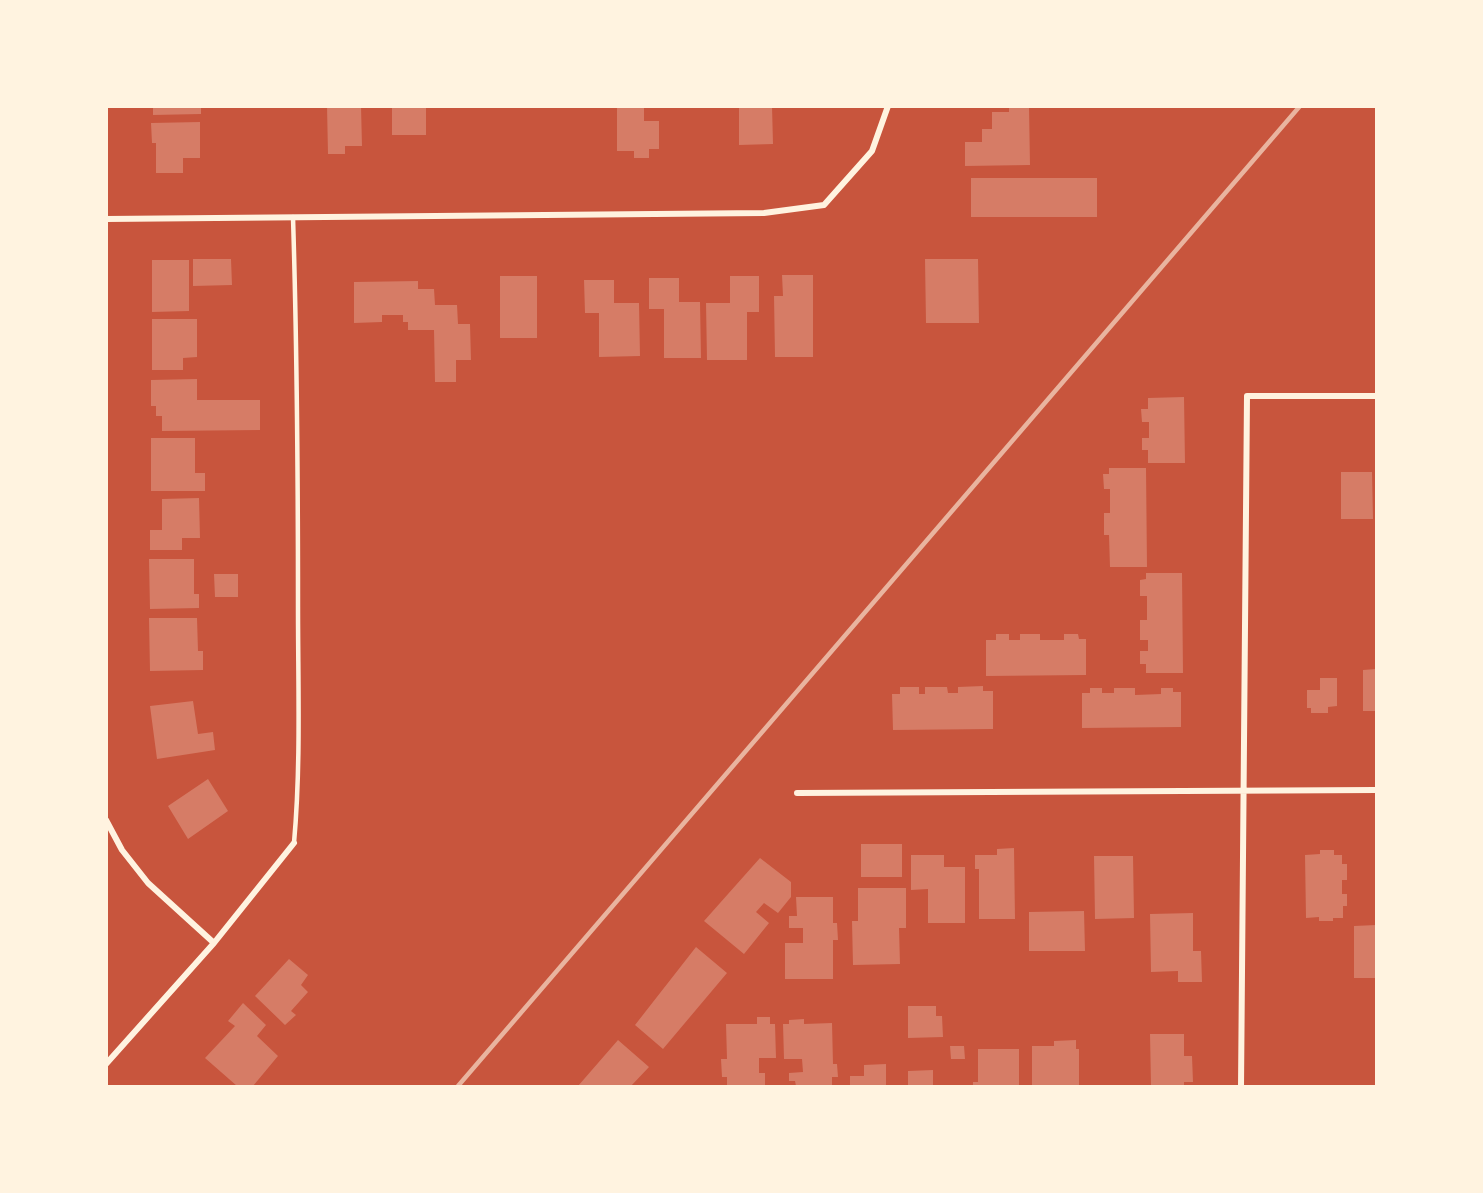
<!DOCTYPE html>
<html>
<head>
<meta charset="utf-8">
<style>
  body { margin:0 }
  #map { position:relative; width:1483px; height:1193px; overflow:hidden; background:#c8553d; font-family:Poppins,sans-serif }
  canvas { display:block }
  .frame { position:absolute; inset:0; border:108px solid #fff3e0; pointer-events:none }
</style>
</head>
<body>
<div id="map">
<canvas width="1483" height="1193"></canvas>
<div class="frame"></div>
</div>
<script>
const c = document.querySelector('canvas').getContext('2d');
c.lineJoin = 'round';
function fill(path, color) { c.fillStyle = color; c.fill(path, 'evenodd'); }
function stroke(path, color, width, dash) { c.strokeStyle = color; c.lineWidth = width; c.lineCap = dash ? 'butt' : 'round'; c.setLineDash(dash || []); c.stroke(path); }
fill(new Path2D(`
  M153,106H201V114L153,115Z
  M327,106H361L362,146H345V154H328Z
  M392,106H426V135H392Z
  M617,106H644V121H659V149H649V158H634V151H617Z
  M739,106H772L773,144L739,145Z
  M1009,106H1029L1030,165L965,166V142H982V129H992V112H1009Z
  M200,122V158H183V173H156V143H152L151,123Z
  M971,178H1097V217H971Z
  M193,259H231L232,285L193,286Z
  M925,259H978L979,323H926Z
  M152,260H189V311L152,312Z
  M782,275H813V357H775L774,296H783Z
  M500,276H537V338H500Z
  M730,276H759V312H747V360H707L706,303H730Z
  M649,278H679V302H700L701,358H664V309H649Z
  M584,280H614V303H639L640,356L599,357V313H585Z
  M418,281V289H434L435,305H457L458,324H470L471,360H456V382H435L434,330H408V322H403V315H382V322L354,323V282Z
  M152,319H197V357L183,358V370H152Z
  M197,379V400H260V430L162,431V416H156V406H151V380Z
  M1184,397L1185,463H1148V450H1142V438H1149V422H1142L1141,409H1148V398Z
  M151,438H195V473H205V491H151Z
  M1109,468H1146L1147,567H1110L1109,535H1104V513H1110V489H1104L1103,474H1109Z
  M1341,472H1372L1373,519H1341Z
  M199,498L200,538H182V550H150V530H162V499Z
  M149,559H194V594H199V608L150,609Z
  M1146,573H1182L1183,673H1146V664H1140V651H1148V640H1140V620H1147V596H1140V580L1146,579Z
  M214,574H238V597H215Z
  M149,618H197L198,651H203V670L150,671Z
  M996,634H1009V640H1020V634H1040V640H1064V634H1078L1079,639H1086V675L986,676V640H996Z
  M1376,669V711H1363V670Z
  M1320,678H1337V706L1328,707V713H1311V708H1307V690H1320Z
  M983,686V691H993V729L893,730L892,694H900V687H919V694H925V687H947L948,693H958V687Z
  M1090,688H1102V693H1114V688H1135V695L1161,694V688H1173V692H1181V727L1082,728V693H1090Z
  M193,701L198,734L213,732L215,750L157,759L150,706Z
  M208,779L228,811L188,839L168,806Z
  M861,844H902V877H861Z
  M1014,848L1015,919H979V869H975V855H997V849Z
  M1320,850H1334V855H1342V864H1347V880H1342V894H1347V906H1343V918H1333V921H1319V917L1306,918L1305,855L1320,854Z
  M911,855H944V867H965V923H928V889L911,890Z
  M1094,856H1133L1134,918L1095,919Z
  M760,858L791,882V897L778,913L764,903L756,912L769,923L744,954L704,921Z
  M858,888H906V928H899L900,964L853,965L852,921H858Z
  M796,897H833V923H837L838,940H833V979H785V943H803V928H789V916H797Z
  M1084,911L1085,951H1029V912Z
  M1193,913V951H1201L1202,982H1178V971L1151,972L1150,914Z
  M1376,925V978H1354V926Z
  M696,947L727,973L663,1049L635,1025Z
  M289,959L308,975L301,985L308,992L291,1011L296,1015L285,1025L255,996Z
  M243,1003L266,1025L257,1036L278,1056L253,1086H237L205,1058L235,1026L228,1021Z
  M908,1006H936V1016H942L943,1037L908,1038Z
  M757,1017H770V1024H775L776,1058H759V1073H765V1086H727V1077H722L721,1059H727L726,1024H757Z
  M804,1019V1024L832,1023L833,1064H837L838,1077H832V1086H796L795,1081H789V1073L803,1072L802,1059H784L783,1024H789V1020Z
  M1150,1034H1184V1056H1192L1193,1082H1184V1086H1151Z
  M618,1040L649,1067L631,1086H578Z
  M1076,1040V1049H1079V1086H1032V1046H1054V1041Z
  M950,1046H964L965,1059H951Z
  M978,1049H1019V1086H973V1082H978Z
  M886,1064V1086H850V1076H864V1065Z
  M933,1070V1086H908V1071Z`), '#d67c66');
stroke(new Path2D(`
  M293,217C297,347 298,477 298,607C298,686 301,765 294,843`), '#fff3e0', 4.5);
stroke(new Path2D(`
  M106,219L764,213L824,205L872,151L888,106
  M797,793L1376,790
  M106,820L122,850L148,883L214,943
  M106,1064L214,943L294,843
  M1241,1086L1247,396H1376`), '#fff3e0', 6);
stroke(new Path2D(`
  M458,1086L1300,106`), '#e9b49f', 4.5);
</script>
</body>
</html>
